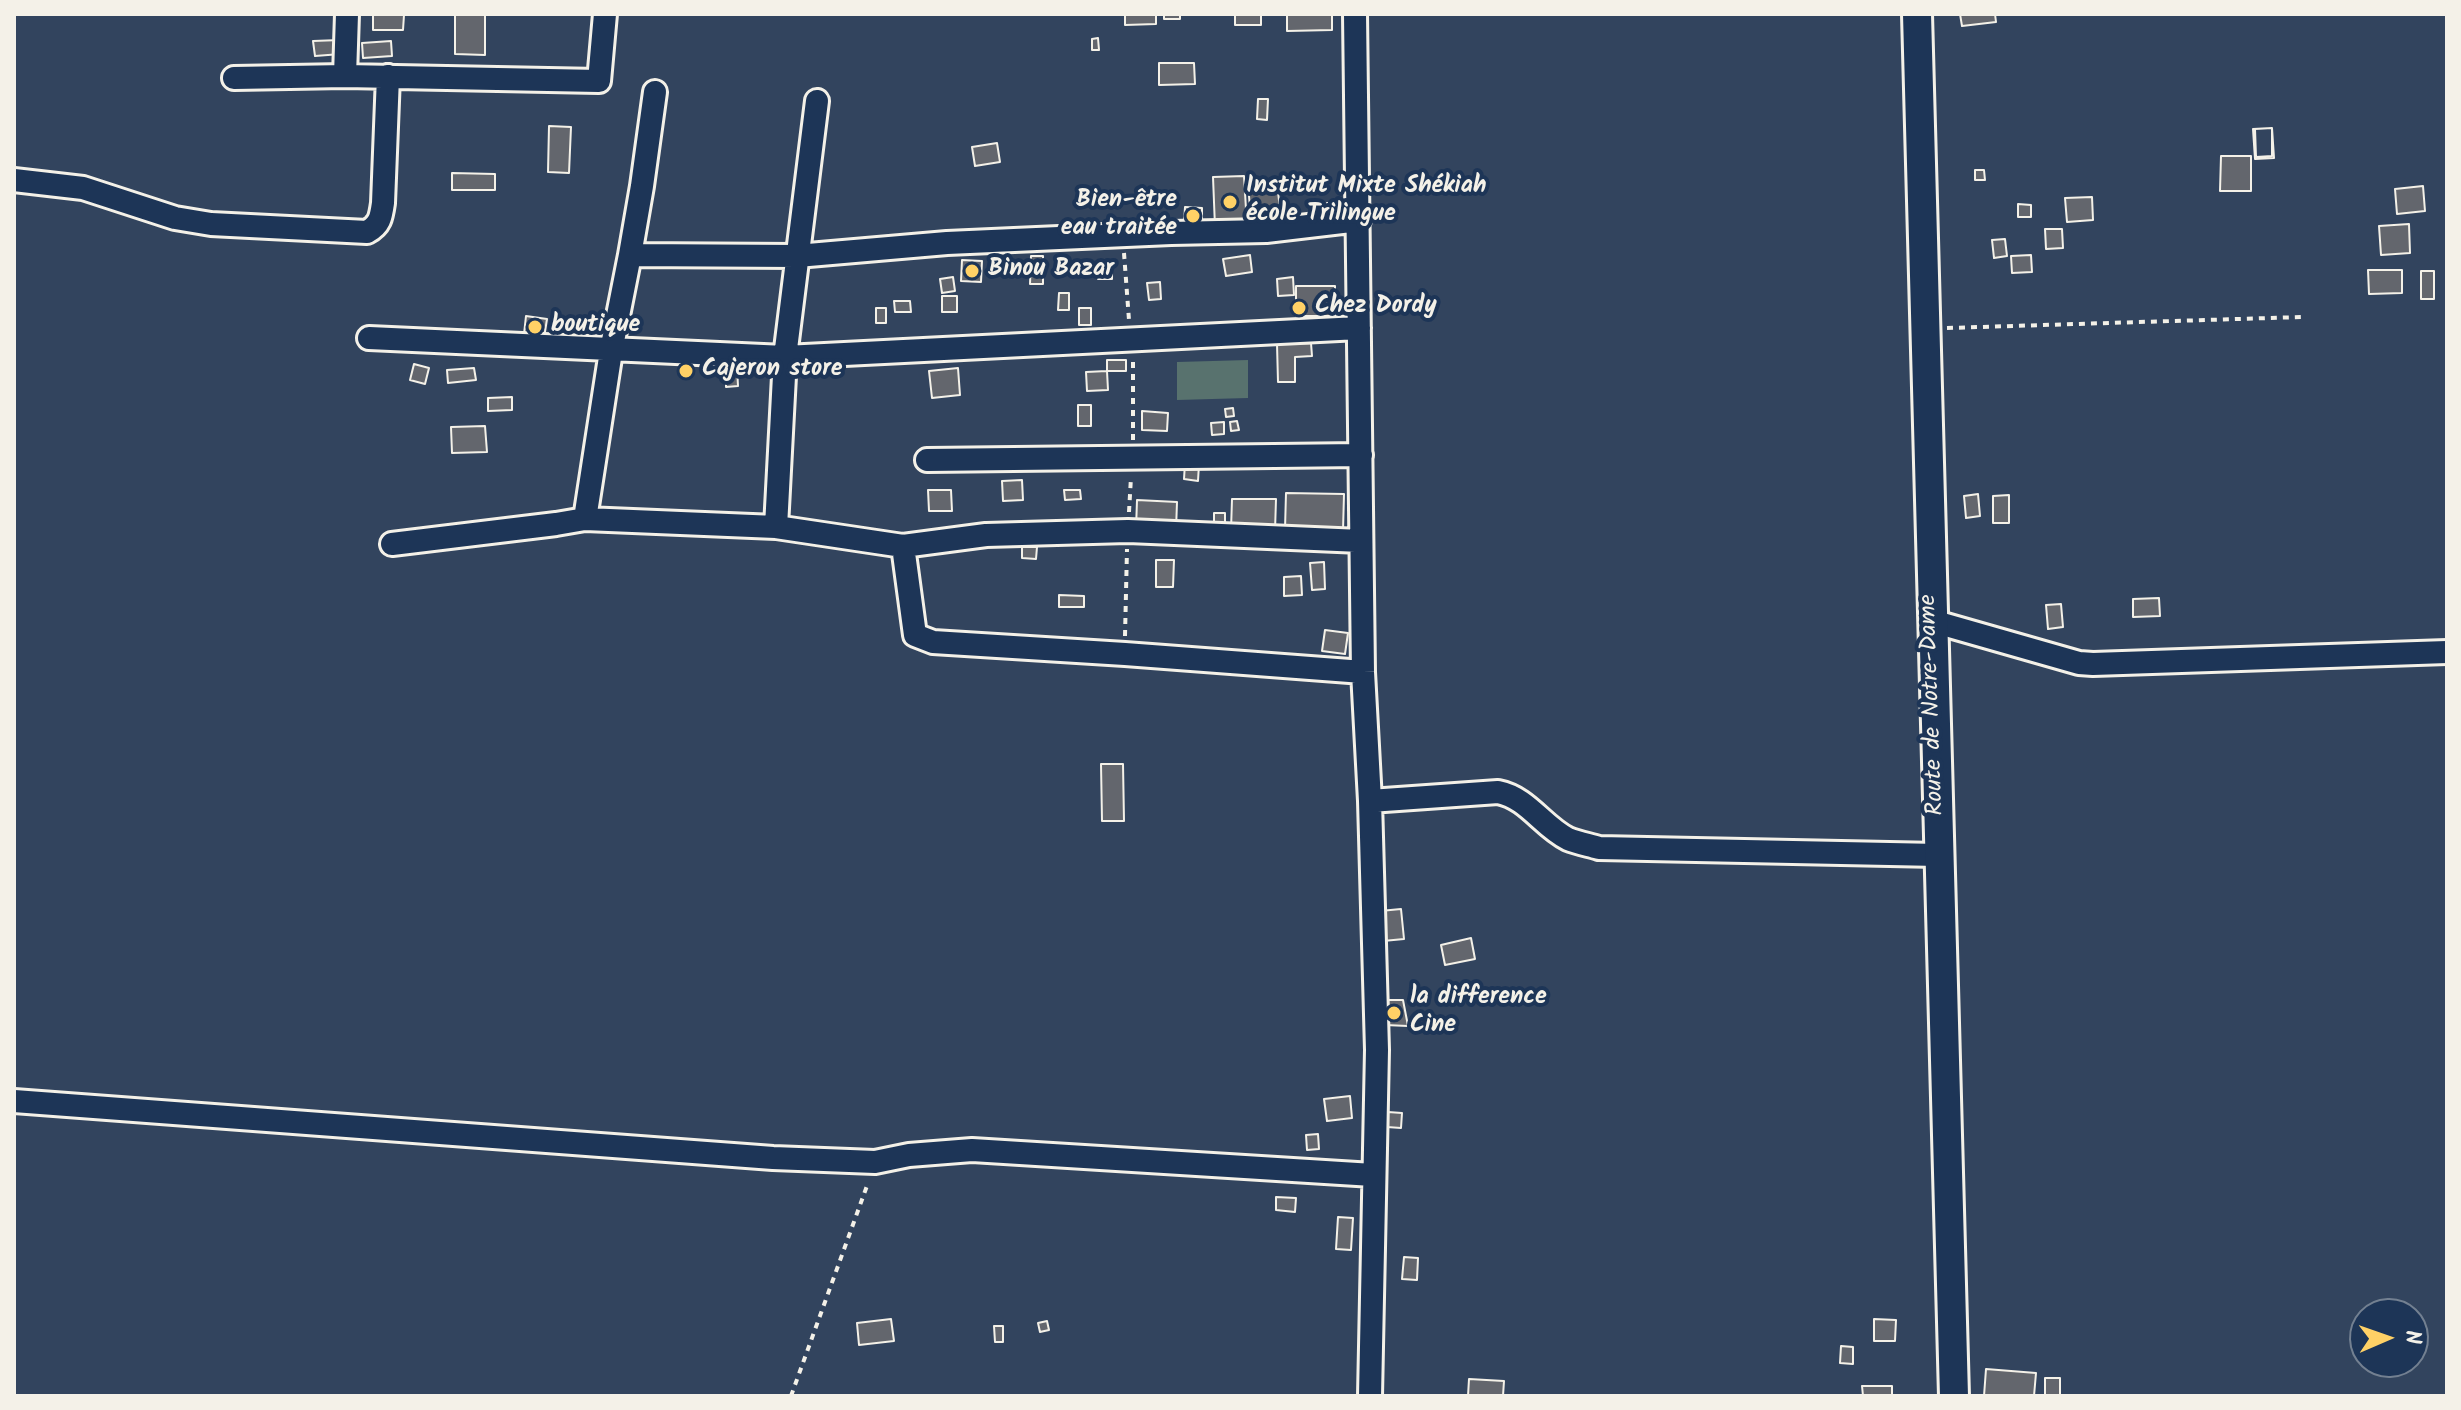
<!DOCTYPE html>
<html>
<head>
<meta charset="utf-8">
<style>
  body { margin:0 }
  #map { position:relative; width:2461px; height:1410px; overflow:hidden; background:#32445e; font-family:Kalam,sans-serif }
  canvas { display:block }
  .frame { position:absolute; inset:0; border:16px solid #f4f1e8; pointer-events:none }
  .north { position:absolute; left:2349px; top:1298px; width:80px; height:80px; box-sizing:border-box; background:#1d3557; border:2px solid #738091; border-radius:50%; rotate:88deg; font-size:22px; font-weight:700; line-height:32px; text-align:center; color:#f4f1e8 }
  .north::after { content:''; display:block; margin:auto; width:28px; height:36px; background:#ffd166; clip-path:polygon(50% 0,100% 100%,50% 72%,0 100%) }
</style>
</head>
<body>
<div id="map">
<canvas width="2461" height="1410"></canvas>
<div class="frame"></div>
<div class="north">N</div>
</div>
<script>
const c = document.querySelector('canvas').getContext('2d');
c.lineJoin = 'round';
function fill(path, color) { c.fillStyle = color; c.fill(path, 'evenodd'); }
function stroke(path, color, width, dash) { c.strokeStyle = color; c.lineWidth = width; c.lineCap = dash ? 'butt' : 'round'; c.setLineDash(dash || []); c.stroke(path); }
function drawText(font, color, halo, rows, align = 'center') {
  c.font = font + ' Kalam,sans-serif'; c.lineWidth = 8; c.setLineDash([]); c.textBaseline = 'middle'; c.strokeStyle = halo; c.fillStyle = color; for (const [text, x, y, turn = 0] of rows) {
    c.save(); c.translate(x, y); c.rotate((+turn || 0) * Math.PI / 180); c.textAlign = isNaN(turn) ? turn : align; if (halo) c.strokeText(text, 0, 0); c.fillText(text, 0, 0); c.restore();
  }
}
fill(new Path2D(`
  M1248,360V398L1177,400V362Z`), '#58726e');
const building = new Path2D(`
  M373,14L404,15L403,30H373Z
  M455,14H485V55L455,54Z
  M1125,14H1156V24L1125,25Z
  M1164,14H1180V19H1164Z
  M1235,14H1261V25H1235Z
  M1287,14H1332V30L1287,31Z
  M1960,14H1995L1996,22L1962,26Z
  M1098,38L1099,50H1092V39Z
  M340,40L341,54L315,56L313,41Z
  M391,41L392,56L363,58L362,43Z
  M1159,63H1194L1195,84L1159,85Z
  M1258,99H1268L1267,120L1257,119Z
  M549,126L571,127L569,173L548,172Z
  M2272,128V156L2256,157L2255,129Z
  M2272,128L2274,158L2255,159L2253,129Z
  M997,143L1000,162L975,166L972,147Z
  M2221,156H2251V191H2220Z
  M1975,170H1984L1985,180H1975Z
  M452,173L495,174V190H452Z
  M1244,176L1247,226L1215,227L1213,177Z
  M1248,183H1277L1281,218L1251,222Z
  M2423,186L2425,211L2397,214L2395,189Z
  M2092,197L2093,220L2067,222L2065,198Z
  M1327,203L1352,206L1351,219L1326,216Z
  M2018,204L2031,205V217H2018Z
  M1185,207L1202,208V225L1184,224Z
  M2409,224L2410,253L2381,255L2379,226Z
  M2045,229H2062L2063,248L2046,249Z
  M2005,239L2007,256L1994,258L1992,240Z
  M1250,255L1252,272L1226,276L1223,259Z
  M2031,255L2032,272L2012,273L2011,256Z
  M1031,256H1043V284H1030Z
  M962,260L982,261L981,282L961,281Z
  M1098,262H1112V279H1098Z
  M2368,270H2402V293L2369,294Z
  M2421,271H2434V299H2421Z
  M953,277L955,291L942,293L940,279Z
  M1293,277L1294,295L1278,296L1277,279Z
  M1160,282L1161,299L1149,300L1147,283Z
  M1296,286H1335V316H1296Z
  M1059,293H1069V310H1058Z
  M942,296H957V312H942Z
  M894,301H910L911,312H895Z
  M876,308H886V323H876Z
  M1079,308H1091V325H1079Z
  M526,316L547,319L544,338L524,334Z
  M589,317L590,329L570,331L568,318Z
  M1311,343L1312,356L1295,357V382H1278L1277,344Z
  M1107,360H1126V371H1107Z
  M414,364L429,368L425,384L410,380Z
  M737,367L738,386L726,387V368Z
  M474,368L476,380L448,383L447,370Z
  M958,368L960,395L932,398L929,371Z
  M1107,371L1108,390L1087,391L1086,372Z
  M512,397V410L488,411V398Z
  M1078,405H1091V426H1078Z
  M1233,408L1234,416L1226,417L1225,409Z
  M1142,411L1168,413L1167,431L1142,430Z
  M1237,421L1239,430L1231,431L1230,422Z
  M1224,422V434L1212,435L1211,423Z
  M485,426L487,452L452,453L451,427Z
  M1185,463L1199,464L1198,481L1184,479Z
  M1022,480L1023,500L1003,501L1002,481Z
  M928,490H951L952,511H929Z
  M1064,490H1080L1081,499L1065,500Z
  M1286,493L1344,494L1343,531L1285,529Z
  M1978,494L1980,516L1966,518L1964,496Z
  M2009,495V523H1993V496Z
  M1232,499H1276L1275,531L1231,530Z
  M1137,500L1177,502L1176,530L1136,529Z
  M1214,513H1225V533H1214Z
  M1022,547H1037L1036,559L1022,558Z
  M1156,560H1174L1173,587H1156Z
  M1324,562L1325,589L1312,590L1310,563Z
  M1301,576L1302,595L1284,596V577Z
  M1059,595L1084,596V607H1059Z
  M2159,598L2160,616L2133,617V599Z
  M2061,604L2063,627L2048,629L2046,605Z
  M1325,630L1348,633L1345,654L1322,651Z
  M1101,764H1123L1124,821H1102Z
  M1401,909L1404,939L1383,941L1380,911Z
  M1471,938L1475,959L1445,965L1441,945Z
  M1382,1000H1403L1408,1026L1385,1025Z
  M1350,1096L1352,1118L1327,1121L1324,1099Z
  M1388,1112L1402,1113L1401,1128L1387,1127Z
  M1318,1134L1319,1149L1307,1150L1306,1135Z
  M1276,1197L1296,1198L1295,1212L1276,1210Z
  M1338,1217L1353,1218L1351,1250L1336,1249Z
  M1404,1257L1418,1258L1417,1280L1402,1279Z
  M891,1319L894,1341L859,1345L857,1323Z
  M1874,1319L1896,1320L1895,1341H1874Z
  M1047,1321L1049,1330L1040,1332L1038,1323Z
  M994,1326H1003V1342H995Z
  M1841,1346L1853,1347V1364L1840,1363Z
  M1986,1369L2036,1373L2034,1396H1984Z
  M2045,1378H2060V1396H2045Z
  M1469,1379L1504,1381L1503,1396H1468Z
  M1862,1386H1892V1396H1863Z`);
fill(building, '#63666d');
stroke(building, '#f4f1e8', 2);
const minor = new Path2D(`
  M347,14L345,76L599,81L605,14
  M1355,14L1363,672L1370,801L1377,1050L1370,1396
  M234,78L345,76
  M655,92L642,186L630,255L797,256L947,243L1171,233L1266,231L1359,220
  M14,180L83,188L175,218L211,224L367,232C380,225 381,217 383,203L388,76
  M369,338L785,357L1359,328
  M927,460L1361,455
  M585,519L611,351L630,255
  M776,527L785,357L817,101
  M392,544L556,524L585,519L776,527L903,546L915,635L933,642L1125,654L1363,672
  M903,546L986,535L1128,531L1361,541
  M1932,621L2079,663L2093,664L2447,652
  M1370,801L1498,792C1528,798 1542,826 1568,839C1578,843 1589,845 1599,848L1938,855
  M14,1101L773,1158L875,1162L909,1155L972,1150L1373,1175`);
const tertiary = new Path2D(`
  M1917,14L1954,1396`);
stroke(minor, '#f4f1e8', 28);
stroke(tertiary, '#f4f1e8', 34);
stroke(new Path2D(`
  M1124,253L1129,320
  M1947,328L2302,317
  M1133,440V357
  M1129,512L1131,477
  M1125,636L1127,549
  M791,1396L868,1183`), '#f4f1e8', 4, [6, 6]);
stroke(minor, '#1d3557', 22);
stroke(tertiary, '#1d3557', 28);
for (const [x, y, r, color] of [
  [1230,202,8,"#ffd166"],
  [1193,216,8,"#ffd166"],
  [972,271,8,"#ffd166"],
  [1299,308,8,"#ffd166"],
  [535,327,8,"#ffd166"],
  [686,371,8,"#ffd166"],
  [1394,1013,8,"#ffd166"]
]) { const dot = new Path2D(); dot.arc(x, y, r, 0, 2 * Math.PI); c.fillStyle = color; c.fill(dot); stroke(dot, '#1d3557', 3); }
drawText('bold 24px', '#f4f1e8', '#1d3557', [
  ["Institut Mixte Shékiah",1246,188],
  ["école Trilingue",1246,216],
  ["Bien-être",1177,202,"right"],
  ["eau traitée",1177,230,"right"],
  ["Binou Bazar",988,271],
  ["Chez Dordy",1315,308],
  ["boutique",551,327],
  ["Cajeron store",702,371],
  ["la difference",1410,999],
  ["Cine",1410,1027]
], 'left');
drawText('24px', '#f4f1e8', '#1d3557', [
  ["Route de Notre-Dame",1934,705,-92]
]);
</script>
</body>
</html>
